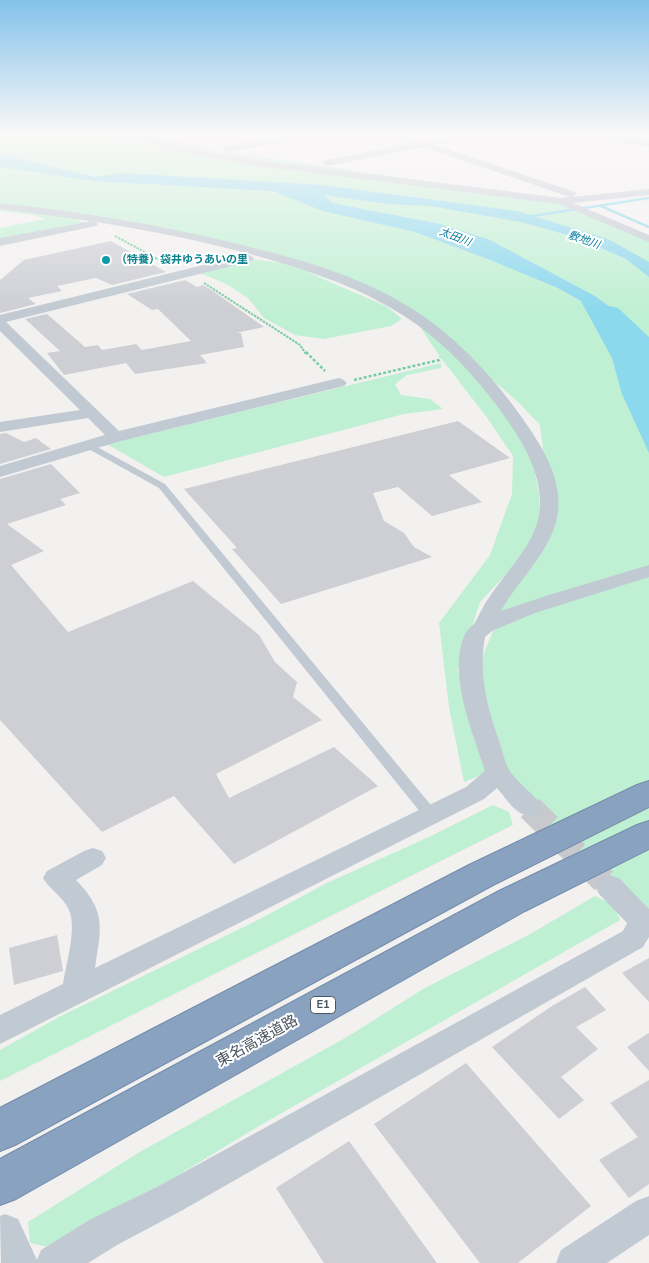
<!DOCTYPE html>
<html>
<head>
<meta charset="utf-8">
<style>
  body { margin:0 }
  canvas { display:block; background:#f3f0f0 }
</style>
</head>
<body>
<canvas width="649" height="1263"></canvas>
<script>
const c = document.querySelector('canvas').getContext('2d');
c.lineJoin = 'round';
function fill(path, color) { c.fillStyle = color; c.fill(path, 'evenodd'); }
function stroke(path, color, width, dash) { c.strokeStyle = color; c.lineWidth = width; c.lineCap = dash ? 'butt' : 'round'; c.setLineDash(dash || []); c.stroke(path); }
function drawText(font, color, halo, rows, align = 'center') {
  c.font = font + ' Mulish,"Noto Sans JP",sans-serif'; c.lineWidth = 4; c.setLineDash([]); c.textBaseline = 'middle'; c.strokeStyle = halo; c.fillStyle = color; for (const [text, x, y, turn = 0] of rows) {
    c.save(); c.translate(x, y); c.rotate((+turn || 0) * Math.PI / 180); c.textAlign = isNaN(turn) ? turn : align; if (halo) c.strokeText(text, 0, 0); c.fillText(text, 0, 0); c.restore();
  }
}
fill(new Path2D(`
  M0,134H147L221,151L561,201L649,240V923L643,921L505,781L471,685L524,555L480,602L458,670L470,725L497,769L464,782L449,707L439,623L490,555L512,494L513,456L488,419L441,358L418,324L462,356L530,444L539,494V514L548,491L540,425L517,401L404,304L307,272L386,306L402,319L391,326L324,339L295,335L264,318L248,298L228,285L198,272L252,259L280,263L218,241L62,214L88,224L0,241V228L45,219L34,215L0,211Z
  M441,363V368L407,375L395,384L401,395L430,399L443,409L404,414L164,477L107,444Z
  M493,805L509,812L513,825L0,1081V1050L59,1017L254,922L327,883L431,836Z
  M595,896L614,905L620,920L259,1126L157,1188L48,1247L30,1243L28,1222L138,1153L347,1037L423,989L532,933Z`), '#bff0d3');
fill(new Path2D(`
  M0,154L95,177L120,173L322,185L517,211L608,239L649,262V277L626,259L578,238L521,222L430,206L387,204L324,195L332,203L440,224L488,239L595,296L643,332L649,372V453L622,394L612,358L581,301L558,288L488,259L415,232L323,211L273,191L93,181L0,167Z`), '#8cd8ed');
stroke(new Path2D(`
  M601,206L649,227
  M526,217L649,198`), '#8cd8ed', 2.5);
fill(new Path2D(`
  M610,306L618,308L649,337V388L640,386L637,381L633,348L599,313L602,308Z`), '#8cd8ed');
fill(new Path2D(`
  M111,241L166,272L112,285L96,278L57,286L62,291L28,298L36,304L0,313V280L24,260Z
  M185,280L197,287L203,285L213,291L264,327L236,333H241L244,347L200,355L207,363L135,374L126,363L64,375L47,353L60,351L25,319L47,314L85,347L98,345L102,350L136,344L142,350L191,341L158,309L152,310L127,294Z
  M458,421L510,458L449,475L482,502L432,516L398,487L373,493L384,521L404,533L414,547L432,557L281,604L232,549L237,548L184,489Z
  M6,433L24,442L36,438L51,449L0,464V434Z
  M51,464L80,493L60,499L66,505L7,524L44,551L11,565L68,632L193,581L259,635L275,662L297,682L293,697L322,720L216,774L229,798L334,747L378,786L234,864L174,796L102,832L0,720V479Z
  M57,935L63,971L14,985L9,948Z
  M649,958V1002L622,973Z
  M585,987L606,1010L576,1027L598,1049L561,1077L584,1100L559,1119L492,1047L552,1006Z
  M649,1033V1071L627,1047Z
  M466,1063L591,1206L518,1263H480L374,1124Z
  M649,1080V1184L629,1198L599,1160L638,1137L610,1103Z
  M349,1141L437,1263H324L276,1188Z`), '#cdcfd5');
stroke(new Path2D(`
  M530,808L609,886`), '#c8c9cc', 26, [26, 13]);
const motorway = new Path2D(`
  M649,781V807L493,885L15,1145L0,1151V1108L469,865L637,785Z
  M649,821V849L525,911L16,1199L0,1205V1159L499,891L637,825Z`);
stroke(motorway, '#738dab', 2);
stroke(new Path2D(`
  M115,236L167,264
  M204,283L300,345L306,354`), '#77cea4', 2, [2.5, 1]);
stroke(new Path2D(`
  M306,352L325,371
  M354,380L439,360L440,357`), '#77cea4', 2.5, [3, 2]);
fill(new Path2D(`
  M88,442L165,484L435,810L437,814L435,818L430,819L425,818L159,488L85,447L84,445Z`), '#c1cad2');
fill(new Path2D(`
  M116,134H131L184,147L250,159L561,198L570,197L423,147L327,166L322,163L327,160L413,143L390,134H403L424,141L462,134H479L475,137L435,145L575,192L576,194L573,197L649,189V195L573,203L649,235V242L559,204L250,165L184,153Z
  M298,134H318L313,137L227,152L222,149L227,146Z
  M0,203C82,212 162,225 242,245C300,259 360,276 411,308C454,335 491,374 520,415C541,444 565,481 557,518C549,554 518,580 501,611L549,595L649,565V577L535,613L492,631L485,637C478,675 488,710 501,746C503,753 505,764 510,771C519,785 534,793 543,808L539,815C519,821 509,802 497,788L484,799L0,1044V1015L63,984C66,964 78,925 68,908C62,896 50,890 43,878L47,871L84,851L93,848L102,851L106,858L102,865L76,880C107,912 101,928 95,968L466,787L485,771C473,733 448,676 464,636C466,631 469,629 473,625C477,621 479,614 482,609C488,598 496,587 504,577C518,559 535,538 539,515C545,476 522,440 500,410C473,373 440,338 401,314C355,285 302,268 250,254C168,232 85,219 0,209Z
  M92,221L96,222L98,224L96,226L0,246V238Z
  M248,254L254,258L252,261L6,322L119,431L339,378L344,380L347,383L344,386L121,441L0,477V466L105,435L88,418L0,432V422L80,410L0,331V315Z
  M609,875L619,878L649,909V937L643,947L181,1211L117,1245L88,1263H1L0,1216L5,1214L18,1219L37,1260L41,1250L91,1219L157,1187L623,931L627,923L599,894L595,886L599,878Z
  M649,1196V1235L607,1263H556L561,1250L636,1201Z`), '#c1cad2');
fill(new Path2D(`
  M577,134H608L649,139V147L583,137Z`), '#c1cad2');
fill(motorway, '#88a2bf');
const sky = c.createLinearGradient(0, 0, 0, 311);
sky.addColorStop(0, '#83c2ea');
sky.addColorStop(0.43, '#faf8f8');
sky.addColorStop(1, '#faf8f800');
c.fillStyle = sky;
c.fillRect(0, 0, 649, 311);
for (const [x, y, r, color] of [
  [106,260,5,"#0f9aa8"]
]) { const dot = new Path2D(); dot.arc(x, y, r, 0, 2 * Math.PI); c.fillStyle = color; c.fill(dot); stroke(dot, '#fff', 2); }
drawText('italic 11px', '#0c7e9e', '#fff', [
  ["太田川",455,237,21],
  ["敷地川",584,240,19]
]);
drawText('bold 11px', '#0d838f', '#fff', [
  ["（特養）袋井ゆうあいの里",116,260]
], 'left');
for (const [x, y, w] of [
  [323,1005,25]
]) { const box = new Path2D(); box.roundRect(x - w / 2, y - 8.5, w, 17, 4); c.fillStyle = '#fff'; c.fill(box); stroke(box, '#48535e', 1); }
drawText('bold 11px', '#48535e', null, [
  ["E1",323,1005]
]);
drawText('15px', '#48535e', '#fff', [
  ["東名高速道路",257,1041,-29]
]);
</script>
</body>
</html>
